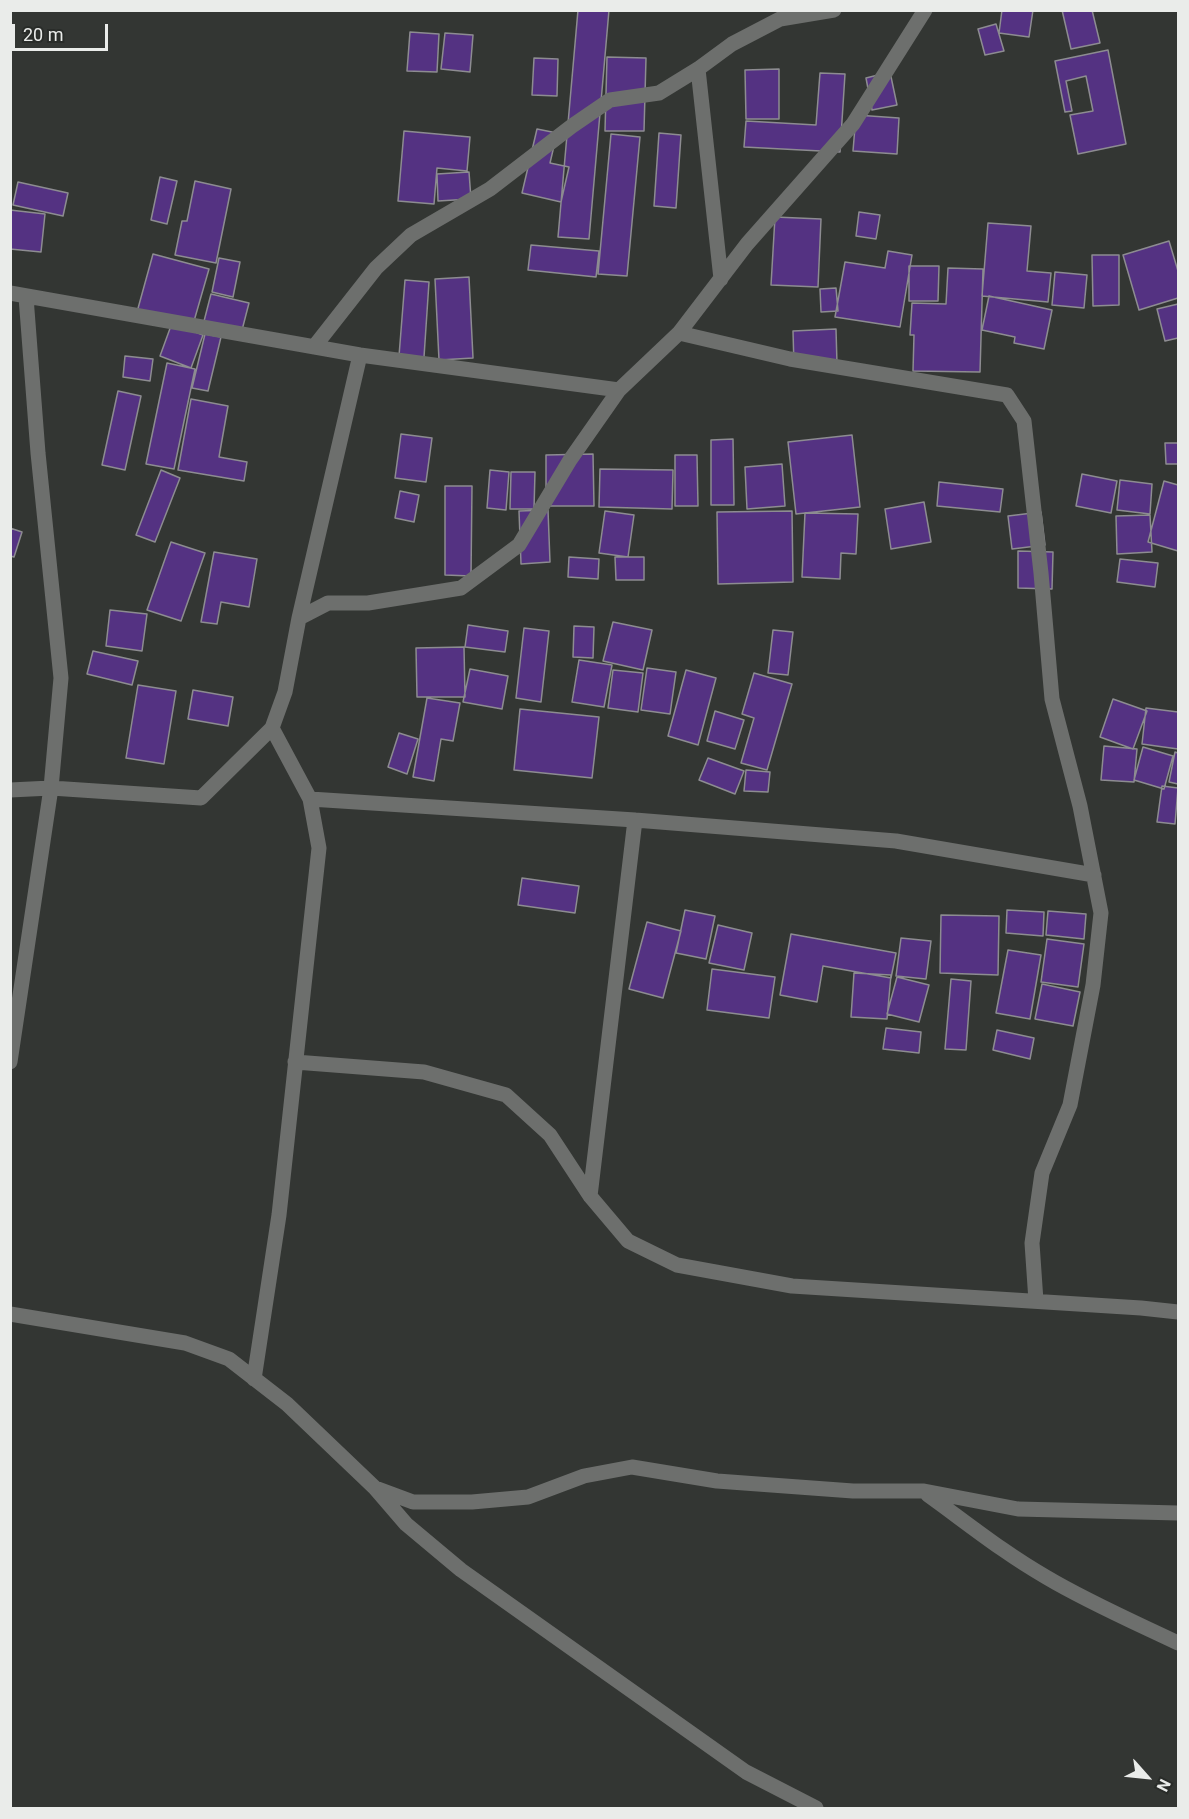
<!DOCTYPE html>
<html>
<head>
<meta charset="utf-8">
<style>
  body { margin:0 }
  #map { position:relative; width:1189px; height:1819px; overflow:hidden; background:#333633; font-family:Roboto,sans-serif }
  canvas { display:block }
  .frame { position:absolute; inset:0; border:12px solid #eaecea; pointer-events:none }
  .north { position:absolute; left:1117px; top:1747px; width:60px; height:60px; -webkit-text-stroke:4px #292c29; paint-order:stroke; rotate:117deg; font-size:16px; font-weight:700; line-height:24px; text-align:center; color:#eaecea }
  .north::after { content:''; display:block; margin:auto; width:21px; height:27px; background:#eaecea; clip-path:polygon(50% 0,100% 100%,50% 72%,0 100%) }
  .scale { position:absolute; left:12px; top:24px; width:96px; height:27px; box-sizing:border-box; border:3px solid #eaecea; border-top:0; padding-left:8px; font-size:18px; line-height:21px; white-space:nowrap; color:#eaecea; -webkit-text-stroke:4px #292c29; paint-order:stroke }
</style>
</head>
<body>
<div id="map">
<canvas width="1189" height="1819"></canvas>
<div class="frame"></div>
<div class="north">N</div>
<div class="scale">20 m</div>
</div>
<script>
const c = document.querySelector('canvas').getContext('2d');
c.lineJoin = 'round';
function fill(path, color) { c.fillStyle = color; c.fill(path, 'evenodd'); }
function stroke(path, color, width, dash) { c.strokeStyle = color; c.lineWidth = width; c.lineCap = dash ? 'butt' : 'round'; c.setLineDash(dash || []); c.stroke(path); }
const building = new Path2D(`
  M578,10H609L589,239L558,237Z
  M1002,10H1033L1029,37L999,33Z
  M1062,10H1092L1100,43L1071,49Z
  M996,24L1004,51L985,55L978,29Z
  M410,32L439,34L437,72L407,71Z
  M445,33L473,35L470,72L441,69Z
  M1108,50L1126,144L1078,154L1070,115L1093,111L1086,76L1066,81L1072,111L1065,112L1055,61Z
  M607,57L646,58L644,131H605Z
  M534,58L558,59L557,96L532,95Z
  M779,69V119H746L745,70Z
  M890,72L897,105L872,110L866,78Z
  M820,73L845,74L840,152L744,147L746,121L816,125Z
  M856,115L899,118L897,154L853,151Z
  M537,129L557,133L550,163L569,167L561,202L522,193Z
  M404,131L470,137L467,171L437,168L434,204L398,201Z
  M659,133L681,135L676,208L654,206Z
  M611,134L640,137L627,276L598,274Z
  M469,172L471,199L438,201L437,174Z
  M160,177L177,181L167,224L151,220Z
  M195,181L231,189L216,263L175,255L182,221H187Z
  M18,182L68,193L63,216L13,205Z
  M10,210L45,214L41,252L10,249Z
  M859,212L880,215L876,239L856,236Z
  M775,217L821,219L818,287L771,285Z
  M988,223L1031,226L1027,271L1051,273L1048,302L982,296Z
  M1169,241L1178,271V298L1139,310L1123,255Z
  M531,245L599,251L596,277L528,270Z
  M888,251L912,255L900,327L835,317L845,262L885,268Z
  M153,254L209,269L192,328L137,312Z
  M1092,255H1119V305L1093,306Z
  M219,258L240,262L233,297L212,292Z
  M909,266H939L938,301H909Z
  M948,268L983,269L980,372L913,371L914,335H910L912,303L946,304Z
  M1055,272L1087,275L1084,308L1052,305Z
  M469,277L473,358L439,360L435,279Z
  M405,280L429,282L424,357L399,356Z
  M836,288L838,311L821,312L820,289Z
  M211,294L249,303L241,334L203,325Z
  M989,296L1052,310L1044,349L1014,343L1015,337L982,330Z
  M1178,304V338L1165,341L1157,309Z
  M172,323L203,335L191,368L160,356Z
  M836,329L837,364L794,366L793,331Z
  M205,334L221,337L208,391L192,388Z
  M125,356L153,359L150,381L123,377Z
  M167,363L195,369L174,469L146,464Z
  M118,391L141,396L125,470L102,465Z
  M191,399L228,406L219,457L247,462L244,481L178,470Z
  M401,434L432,438L426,482L395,478Z
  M852,435L860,507L796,514L788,442Z
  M733,439L734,505H711V440Z
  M1165,443H1178V464H1166Z
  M593,454L594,506H546V455Z
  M675,455H697L698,506H675Z
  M782,464L785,506L747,509L745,467Z
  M600,469L673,470L672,509L599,507Z
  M161,470L180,478L155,542L136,535Z
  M490,470L509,472L506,510L487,508Z
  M511,472H535L534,509H510Z
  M1082,474L1117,481L1111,513L1076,506Z
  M1120,480L1152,484L1150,514L1117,510Z
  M1164,481L1178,485V551L1148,542Z
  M939,482L1003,489L1000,512L937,506Z
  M445,486H472L471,576L445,575Z
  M400,491L419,495L414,522L395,518Z
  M924,502L931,542L891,549L885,509Z
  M548,510L550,562L521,564L519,511Z
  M605,511L634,515L628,557L599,553Z
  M792,511L793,582L718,584L717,512Z
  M1041,512L1045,545L1012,549L1008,516Z
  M805,513L858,514L856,554L841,553L840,579L802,577Z
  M1150,515L1152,552L1117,554L1116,516Z
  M10,528L22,532L14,557L10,556Z
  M171,542L205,553L181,621L147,610Z
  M1018,551L1053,552L1052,589L1018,588Z
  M214,552L257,559L249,607L221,602L217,624L201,622Z
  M569,557L599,559L598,579L568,577Z
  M615,557H644V580H616Z
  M1120,559L1158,563L1155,587L1117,582Z
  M110,610L147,614L142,651L106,646Z
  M613,622L652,630L643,670L603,661Z
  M468,625L508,631L505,652L465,647Z
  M574,626L594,627L593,658L573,657Z
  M524,628L549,631L541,702L516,698Z
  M773,630L793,632L788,675L768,673Z
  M464,647L465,697H417L416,648Z
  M93,651L138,661L132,685L87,674Z
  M579,660L612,665L604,707L572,702Z
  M647,668L676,672L670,714L641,710Z
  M470,669L508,676L502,709L463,702Z
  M613,670L643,673L638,712L608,708Z
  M686,670L716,678L698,745L668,736Z
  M754,673L792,684L767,770L741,763L754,718L742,714Z
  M138,685L176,691L164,764L126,758Z
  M193,690L233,697L228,726L188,719Z
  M427,698L460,703L453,741L441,739L434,781L413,777Z
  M1113,699L1147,711L1133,749L1100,737Z
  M1146,708L1178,712V749L1142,744Z
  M520,709L599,717L592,778L514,770Z
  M715,711L744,720L735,749L707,741Z
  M399,733L418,739L407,774L388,767Z
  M1104,746L1137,749L1134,782L1101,780Z
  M1143,747L1173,756L1164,789L1134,780Z
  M1175,752L1178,753V784L1169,782Z
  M708,758L744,771L735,794L699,780Z
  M746,770L770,772L768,792L744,791Z
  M1162,786L1178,788L1175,824L1157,822Z
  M522,878L579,886L575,913L518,905Z
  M685,910L715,916L706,959L676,953Z
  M1007,910L1044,912L1043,936L1006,933Z
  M1048,911L1086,914L1084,939L1046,935Z
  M941,915L999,916L998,975L940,973Z
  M647,922L681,931L663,998L629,989Z
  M718,925L752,933L744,970L709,963Z
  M791,934L896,953L891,978L823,966L817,1002L780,995Z
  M901,938L931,941L926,979L896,976Z
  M1047,939L1084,944L1078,987L1041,982Z
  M1008,950L1041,955L1030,1019L996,1013Z
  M712,969L775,977L769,1018L707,1010Z
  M854,973L891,975L887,1019L851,1017Z
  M897,977L929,985L919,1022L887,1014Z
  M951,979L971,981L966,1050L945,1049Z
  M1042,984L1080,992L1073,1026L1035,1019Z
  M886,1028L921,1032L919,1053L883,1049Z
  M997,1030L1034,1038L1030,1059L993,1050Z`);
fill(building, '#543282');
stroke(building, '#8d8c91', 1.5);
stroke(new Path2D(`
  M698,69L721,279
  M10,293L360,355L619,390
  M679,333L790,359L1007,395L1024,421L1041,573L1052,699L1080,806L1101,913L1093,985L1070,1105L1042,1173L1032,1243L1036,1301
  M314,347L376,268L411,235L490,189L572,126L610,100L659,93L698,69L732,44L780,19L834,10
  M299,618L328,603H368L461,588L519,545L570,460L619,390L679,333L747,244L853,124L925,10
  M10,790L51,788L201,798L272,728L285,692L299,618L360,355
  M310,799L635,820L896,841L1094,875
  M10,1062L51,788L61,678L38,453L26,297
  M295,1062L424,1072L506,1095L550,1135L590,1196L628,1241L677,1265L792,1286L1141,1308L1178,1312
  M590,1196L635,820
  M10,1314L185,1343L229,1359L287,1404L375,1488L406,1524L461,1570L746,1772L816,1808
  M254,1379L279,1215L319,848L310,799L272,728
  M378,1489L413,1502H472L528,1497L584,1476L632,1467L717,1481L853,1491H924L1018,1509L1178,1513
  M928,1495C967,1523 1004,1553 1046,1577C1088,1602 1134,1622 1178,1643`), '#6d6f6d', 15);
</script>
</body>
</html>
